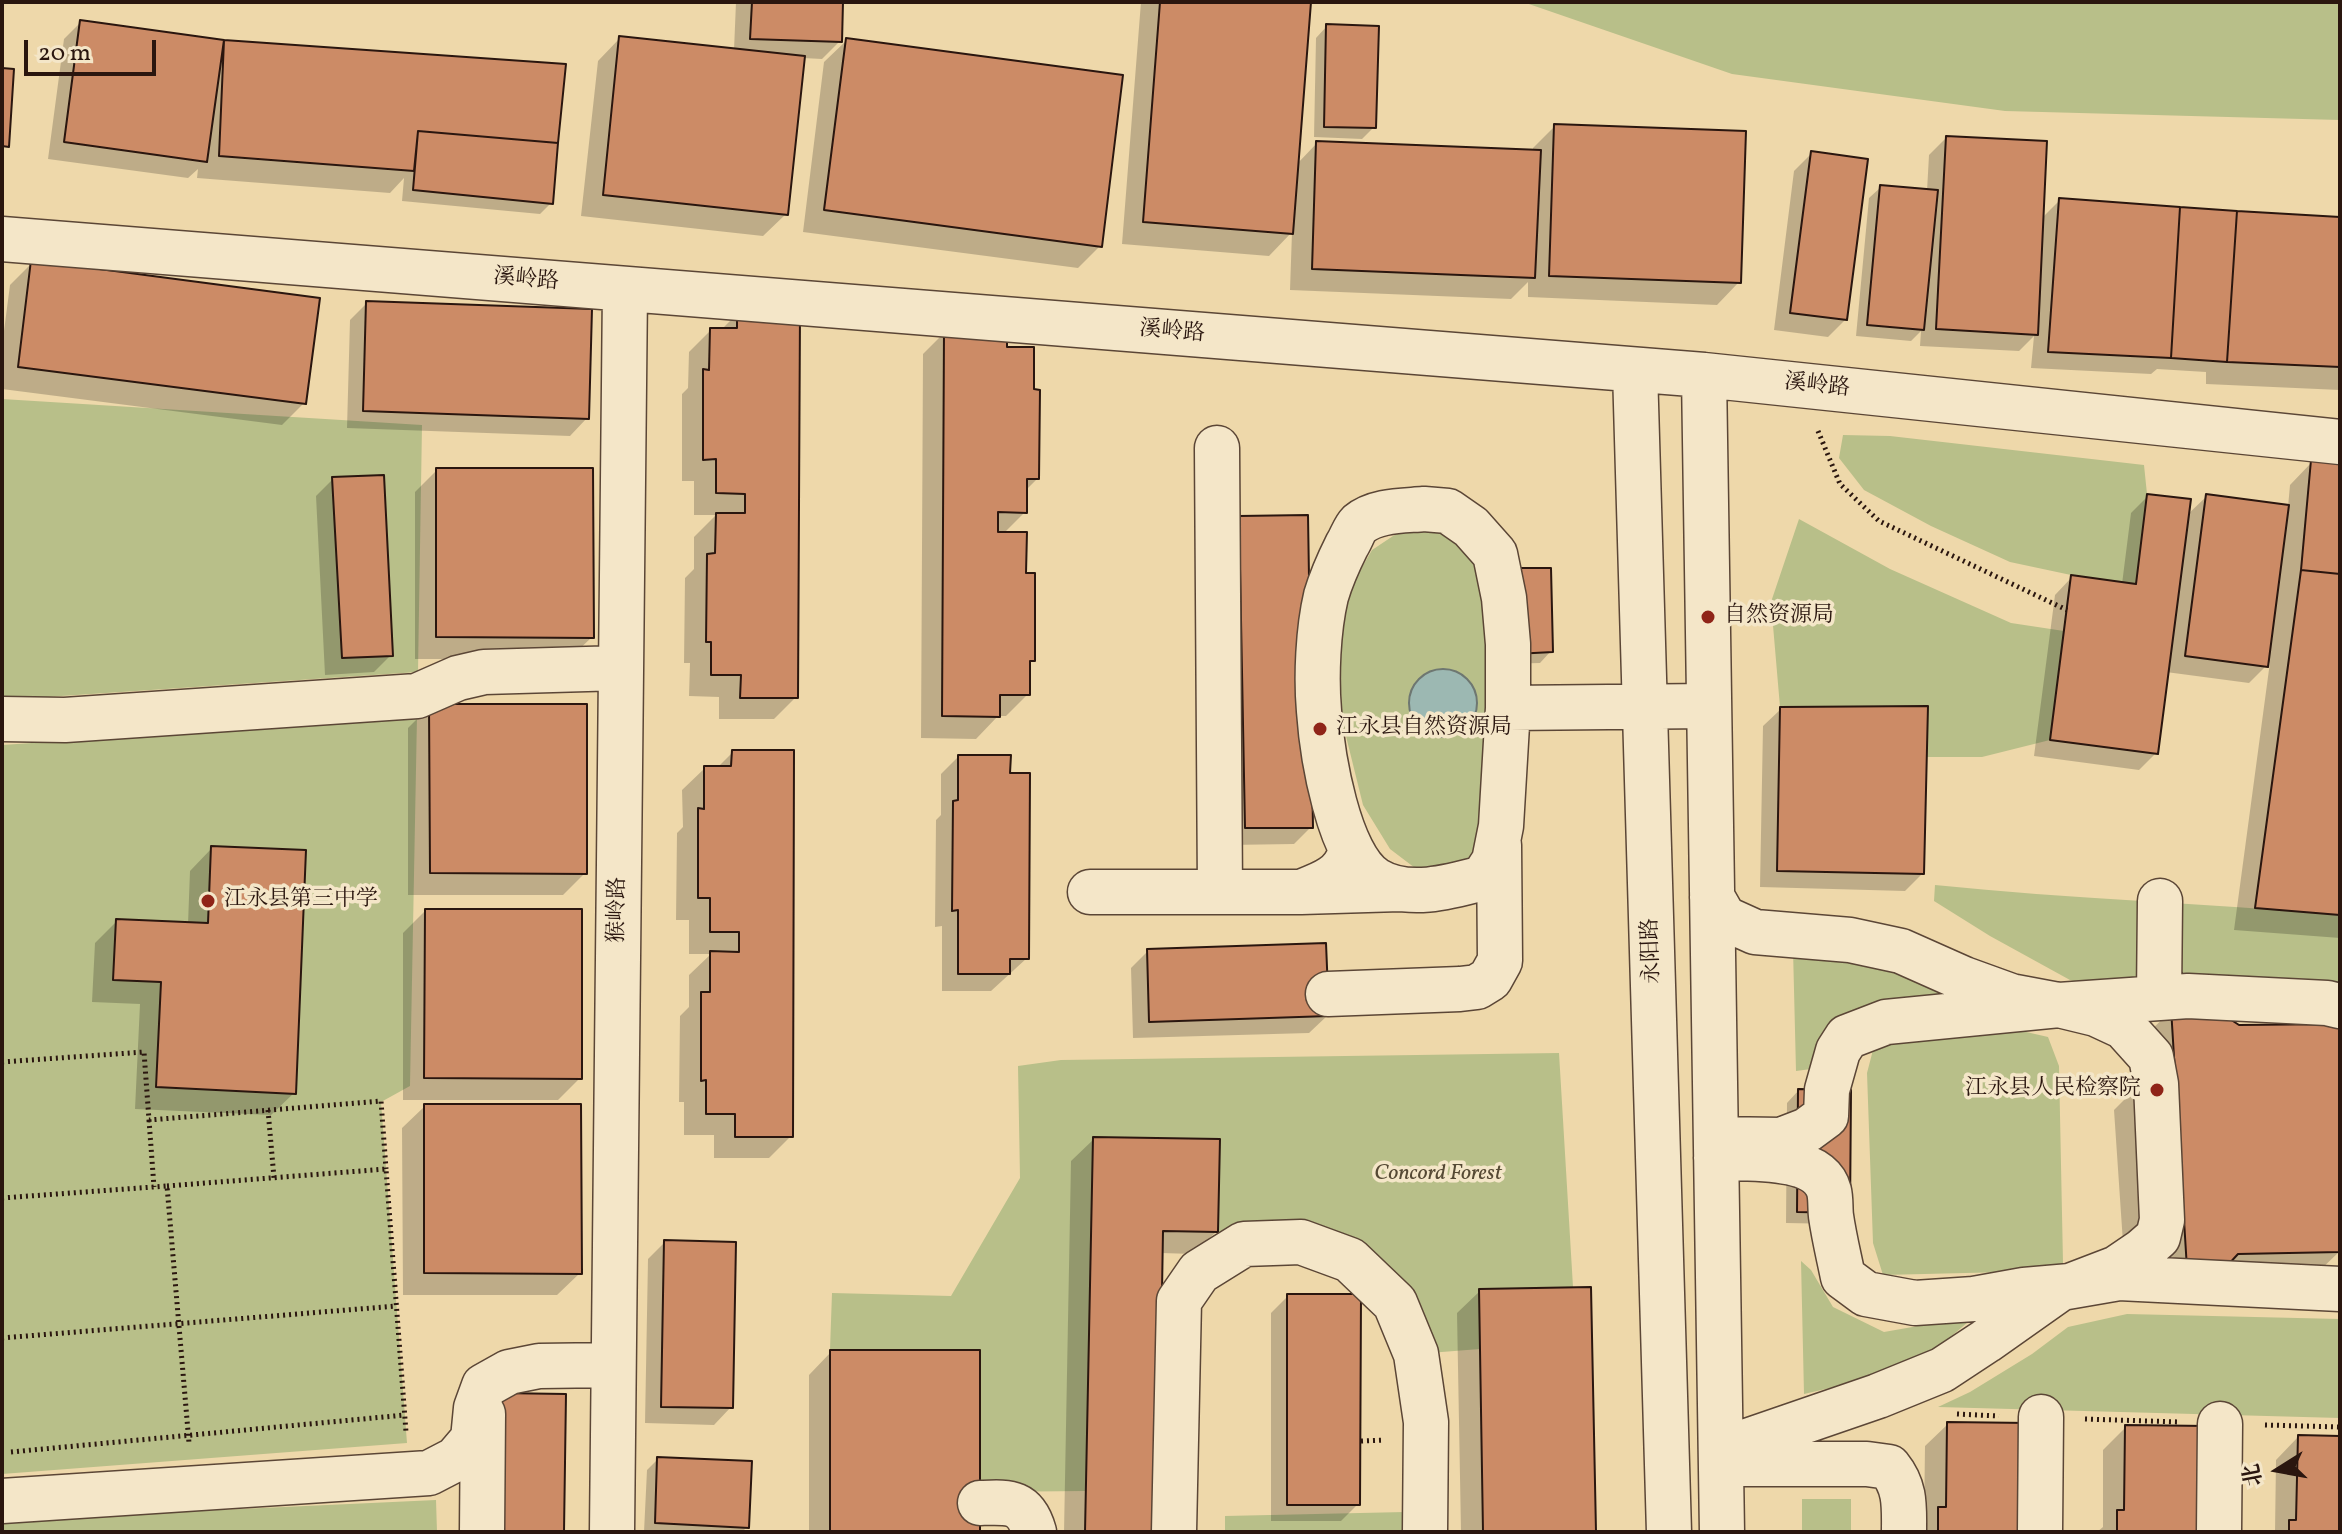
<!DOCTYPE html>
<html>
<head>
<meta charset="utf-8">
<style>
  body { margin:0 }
  #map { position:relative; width:2342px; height:1534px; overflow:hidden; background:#eed8aa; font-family:Vollkorn,"Noto Serif SC",serif }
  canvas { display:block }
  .frame { position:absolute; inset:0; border:4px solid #2a160f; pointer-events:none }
  .north { position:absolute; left:2238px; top:1430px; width:80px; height:80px; -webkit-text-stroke:6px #f4e6c8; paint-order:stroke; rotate:259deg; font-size:22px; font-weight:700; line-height:32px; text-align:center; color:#2a160f }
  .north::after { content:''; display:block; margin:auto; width:28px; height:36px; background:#2a160f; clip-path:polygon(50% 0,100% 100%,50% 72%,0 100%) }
  .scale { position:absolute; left:24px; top:40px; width:132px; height:36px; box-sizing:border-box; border:4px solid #2a160f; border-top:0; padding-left:10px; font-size:24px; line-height:28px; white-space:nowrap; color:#2a160f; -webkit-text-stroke:6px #f4e6c8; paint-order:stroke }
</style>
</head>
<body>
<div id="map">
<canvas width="2342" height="1534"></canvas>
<div class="frame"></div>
<div class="north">北</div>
<div class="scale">20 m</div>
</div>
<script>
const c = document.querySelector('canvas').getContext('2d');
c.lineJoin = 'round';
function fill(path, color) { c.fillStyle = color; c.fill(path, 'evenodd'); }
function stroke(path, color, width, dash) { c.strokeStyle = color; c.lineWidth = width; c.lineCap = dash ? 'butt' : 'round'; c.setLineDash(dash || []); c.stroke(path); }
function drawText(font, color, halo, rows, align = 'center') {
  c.font = font + ' Vollkorn,"Noto Serif SC",serif'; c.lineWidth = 7; c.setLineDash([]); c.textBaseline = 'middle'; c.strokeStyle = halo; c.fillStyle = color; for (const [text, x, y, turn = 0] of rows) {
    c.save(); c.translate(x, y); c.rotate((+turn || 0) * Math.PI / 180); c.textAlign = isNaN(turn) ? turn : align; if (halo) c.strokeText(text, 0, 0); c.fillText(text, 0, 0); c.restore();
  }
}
fill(new Path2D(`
  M1523,2H2340V120L2005,111L1732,74Z
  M2,399L422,425L418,672L2,700Z
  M1843,435L1890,436L2144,465L2147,494L2136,584L2071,575L2010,562L1931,526L1864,490L1839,458Z
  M1799,519L1890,569L2011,623L2064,631L2050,740L1982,757H1927L1928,706L1780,707L1771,602Z
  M1414,526L1442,532L1470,554L1480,578L1485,617L1490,823L1473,855L1449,870L1415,868L1390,849L1363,805L1342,720L1340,660L1346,604L1358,574L1372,550L1393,536Z
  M417,717L410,1086L381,1102L407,1443L2,1474V745Z
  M1935,885C2070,899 2205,903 2340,915V995H2128L2070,980L1990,936L1934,901Z
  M1793,949L1922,971L1966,1005L1811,1069L1796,1071Z
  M2022,1031L2048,1037L2059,1066L2063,1263L2048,1271L1883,1275L1873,1243L1867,1073L1873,1050L1884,1043Z
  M1559,1053L1573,1287L1480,1349L1416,1354L1350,1260L1244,1244L1218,1232L1219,1139L1094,1137L1086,1491L980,1492V1350H830L832,1293L951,1296L1020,1178L1018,1066L1061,1060Z
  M1801,1261L1811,1270L1833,1307L1884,1332L1975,1316L1940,1346L1856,1382L1804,1394Z
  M2127,1314L2340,1319V1418L1938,1407L1970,1392L2032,1354L2068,1327Z
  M1802,1499H1851V1532H1802Z
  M436,1500L437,1532H2V1520Z
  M1405,1512V1532H1225V1516Z`), '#b8bf89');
const water = new Path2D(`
  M1409 703a34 34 0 1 1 68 0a34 34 0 1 1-68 0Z`);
fill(water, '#9cb8b2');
stroke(water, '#6e7771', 2);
fill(new Path2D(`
  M736,2H841L840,41L822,59L803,58L786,214L763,236L581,216L598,61L620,38L734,50Z
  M1141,2H1309L1297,164L1317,143L1533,152V148L1555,126L1739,282L1717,305L1528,297V282L1511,299L1290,290L1292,232L1269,256L1122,244Z
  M81,22L224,42L564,66L551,203L540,214L402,201L404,178L390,193L197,178L198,169L188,178L48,159L64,39Z
  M1327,26L1374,127L1362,139L1314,137L1316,38Z
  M847,40L1100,246L1078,268L803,232L824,62Z
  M1946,138L2042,218L2060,200L2340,219V390L2206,384V372L2157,369L2151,374L2031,368L2034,336L2019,351L1920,346L1921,331L1911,341L1856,336L1869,198L1881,187L1927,191L1929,155Z
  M1811,154L1845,320L1828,337L1774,330L1794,171Z
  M32,263L304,403L282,425L2,389V346L10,285Z
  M367,303L587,418L570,436L347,428L350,320Z
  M738,313L796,697L774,719H719V697L689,696L690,663H684L685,578L694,569V537L716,515H694V481H682V394L688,388L689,352L711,330H721Z
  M945,332L1037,479L1025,491V512L1003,534L1024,575L1033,660L1028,665V694L1006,716H998L976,739L921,738L923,354Z
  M2312,462L2340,465V938L2234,930L2270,662L2249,683L2166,672L2156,753L2139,770L2034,756L2055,595L2072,577L2122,584L2131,513L2148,496L2186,516L2207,496L2288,507L2290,485Z
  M437,470L592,637L569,659H415V492Z
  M333,479L391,655L374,672L325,675L316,496Z
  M1240,518L1311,827L1294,844L1228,845Z
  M1502,582L1551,651L1540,663L1504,664Z
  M430,706L585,873L563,895H408V728Z
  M1781,709L1922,874L1905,891L1760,887L1763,726Z
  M733,752L791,1136L769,1158H714V1135H684V1102H679L680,1016L689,1007V975L711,954H689V920H676L677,833L683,827L682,790L705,768H717Z
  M959,756L1008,775L1027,958L991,991H942V926L935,927L936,820L941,815V774Z
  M212,848L294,1093L271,1115L135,1109L140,1004L92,1002L95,943L117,921L188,924L190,871Z
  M425,911L580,1078L558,1100H403V933Z
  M1148,951L1327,1016L1309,1033L1133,1038L1131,968Z
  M2172,1010L2238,1027L2340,1236L2339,1252L2316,1274L2214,1276L2123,1243L2114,1110L2136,1088L2149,1032Z
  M1798,1091L1837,1224L1786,1223L1787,1103Z
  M425,1106L580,1273L557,1295H403L402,1128Z
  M1094,1139L1216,1232L1193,1254L1161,1253L1156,1532H1064L1071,1161Z
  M665,1242L731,1407L714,1425L645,1423L648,1259Z
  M1480,1291L1594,1532H1461L1457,1313Z
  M1288,1296L1358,1504L1341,1521H1271V1313Z
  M831,1352L978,1532H809V1375Z
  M1948,1424L2026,1532H1917L1924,1524L1925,1446Z
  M2126,1427L2204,1532H2097L2103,1527V1450Z
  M2298,1437L2340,1438V1532H2275L2276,1460Z
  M658,1459L747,1527L742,1532H644L647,1470Z`), '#0003');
const building = new Path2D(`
  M752,2H843L842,42L750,39Z
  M1160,2H1311L1293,234L1143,222Z
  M80,20L224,40L207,162L64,142Z
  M1326,24L1379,26L1376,128L1324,127Z
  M619,36L805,56L788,215L603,195Z
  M846,38L1123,75L1102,247L824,210Z
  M224,40L566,64L558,143L418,131L414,171L219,156Z
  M2,68L14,69L9,147L2,146Z
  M1554,124L1746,131L1741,283L1549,276Z
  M418,131L558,143L553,204L413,190Z
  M1946,136L2047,141L2038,335L1936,329Z
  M1316,141L1541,150L1535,278L1312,269Z
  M1811,151L1868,159L1847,320L1790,313Z
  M1880,185L1938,190L1924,330L1867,325Z
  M2059,198L2180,207L2171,358L2048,352Z
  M2180,207L2237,211L2227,362L2171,358Z
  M2237,211L2340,217V367L2227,362Z
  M31,260L320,298L306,404L18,367Z
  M366,301L592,309L589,419L363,411Z
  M737,311H800L798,698H740L741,675H711V642H706L707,554L715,553L716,513H745V494L716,493V459L703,460V369L709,370L710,328H737Z
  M944,330H1007V347H1034V389L1040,390L1039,479H1027V513L998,512V532H1027L1026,573H1035V661H1030V695H1000V717L942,716Z
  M2311,460L2340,463V574L2301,570Z
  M436,468H593L594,638L436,637Z
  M384,475L393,656L342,658L332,477Z
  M2147,494L2191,499L2158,754L2050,740L2071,575L2136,584Z
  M2206,494L2289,505L2268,667L2185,656Z
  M1308,515L1313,828H1245L1239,516Z
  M1512,568H1551L1553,652L1515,654Z
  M2301,570L2340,574V915L2255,908Z
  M429,704H587V874L430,873Z
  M1928,706L1924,874L1777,871L1780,707Z
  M732,750H794L793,1137H735V1114H706V1080L701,1081V992H710V951L739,952V932H710V898H698V808L704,809V766H731Z
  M958,755H1011L1010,773H1030L1029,959H1010V974H958V910L952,911L953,801L958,800Z
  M211,846L306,850L296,1094L156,1087L161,982L113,980L116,919L208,923Z
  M425,909H582V1079L424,1078Z
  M1326,943L1329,1016L1149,1022L1147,949Z
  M2210,1006L2239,1025L2340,1024V1252L2238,1254L2227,1266L2187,1269L2171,1008Z
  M1798,1089L1851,1090L1850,1213L1797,1212Z
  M424,1104H581L582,1274L424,1273Z
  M1093,1137L1220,1139L1218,1232L1163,1231L1158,1532H1085Z
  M664,1240L736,1242L733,1408L661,1407Z
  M1591,1287L1596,1532H1483L1479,1289Z
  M1287,1294H1361L1360,1505H1287Z
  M830,1350H980V1532H830Z
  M498,1393L566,1394L564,1532H496Z
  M1947,1422L2029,1423L2028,1532H1938V1507H1946Z
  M2125,1425L2207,1426L2206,1532H2117V1510H2124Z
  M2298,1435L2340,1436V1532H2289V1520H2296Z
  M657,1457L752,1461L749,1528L655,1523Z`);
fill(building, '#cc8b66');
stroke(building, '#2a160f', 2);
const minor = new Path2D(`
  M2,239L1704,375L2340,442
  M1635,370L1669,1532
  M1704,375L1722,1532
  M1217,448L1220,892
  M1424,509L1448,511L1471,527L1495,554L1504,598L1508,644V708L1501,826L1494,861L1483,878C1450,887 1407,899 1376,880C1338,857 1322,754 1319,711C1316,677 1318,630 1326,596C1331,579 1339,561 1347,545C1351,539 1354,529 1359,524C1376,510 1403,511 1424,509Z
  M1508,708L1709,706
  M2,719L65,720L417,696L458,678L484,672L621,668
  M1350,852C1345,876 1322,884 1301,892L1400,889
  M1090,892H1301
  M1712,897L1724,918L1755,932L1850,940L1901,951L1964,979L2011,996L2059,1005L2188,996L2327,1003L2340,1006
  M1328,994L1460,989L1477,987L1490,979L1500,961L1499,845
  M2159,997L2160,901
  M1716,1139L1781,1140L1807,1130L1826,1116L1827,1090L1838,1051L1847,1037L1886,1022L2059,1005L2096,1014L2124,1027L2151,1057L2156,1084L2162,1220L2158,1237L2142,1251L2117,1268L2070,1286L2024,1290L1974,1299L1915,1303L1866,1294L1843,1277C1839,1257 1834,1237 1831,1216C1830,1208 1831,1199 1829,1191C1819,1153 1746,1159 1716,1158
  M1721,1450L1878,1396L1942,1370L1986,1341L2061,1288L2119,1278L2340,1289
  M1721,1464H1867L1889,1467C1906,1488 1904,1506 1904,1532
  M2,1501L429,1473L456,1459L473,1439L476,1408L484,1386L509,1372L539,1366L613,1365
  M980,1503C1009,1502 1025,1500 1034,1532
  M482,1532L483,1414
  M612,1532L625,289
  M1174,1532L1179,1301L1199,1272L1244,1244L1301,1242L1350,1260L1395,1303L1416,1354L1426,1422L1425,1532
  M2040,1532L2041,1417
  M2219,1532L2220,1424`);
stroke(minor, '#5b4636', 47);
stroke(new Path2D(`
  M1818,431L1840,484L1879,521L2067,610
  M2,1062L144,1052L149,1120L381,1101L386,1169
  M268,1110L274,1178
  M149,1120L154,1187
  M167,1186L386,1169L406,1432
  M2,1198L167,1186L189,1443
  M2,1338L396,1306
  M1957,1414L1999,1416
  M2085,1419L2179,1422
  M2265,1425L2340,1427
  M1361,1441L1384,1440
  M11,1452L405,1415`), '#2a160f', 5, [2, 4]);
stroke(minor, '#f4e6c8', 44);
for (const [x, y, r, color] of [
  [1708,617,8,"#8f2418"],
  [1320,729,8,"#8f2418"],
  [208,901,8,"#8f2418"],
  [2157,1090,8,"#8f2418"]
]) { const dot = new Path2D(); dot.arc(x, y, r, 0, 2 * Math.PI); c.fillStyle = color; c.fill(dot); stroke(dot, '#f4e6c8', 3); }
drawText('22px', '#2a160f', '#f4e6c8', [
  ["溪岭路",526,281,5],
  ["溪岭路",1172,333,5],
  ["溪岭路",1817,387,6],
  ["猴岭路",619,910,-89],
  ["永阳路",1653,951,-92]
]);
drawText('22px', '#2a160f', '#f4e6c8', [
  ["自然资源局",1724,617],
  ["江永县自然资源局",1336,729],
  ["江永县第三中学",224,901],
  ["江永县人民检察院",2141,1090,"right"]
], 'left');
drawText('italic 22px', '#554934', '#f4e6c8', [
  ["Concord Forest",1438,1175]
]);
</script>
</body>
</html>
